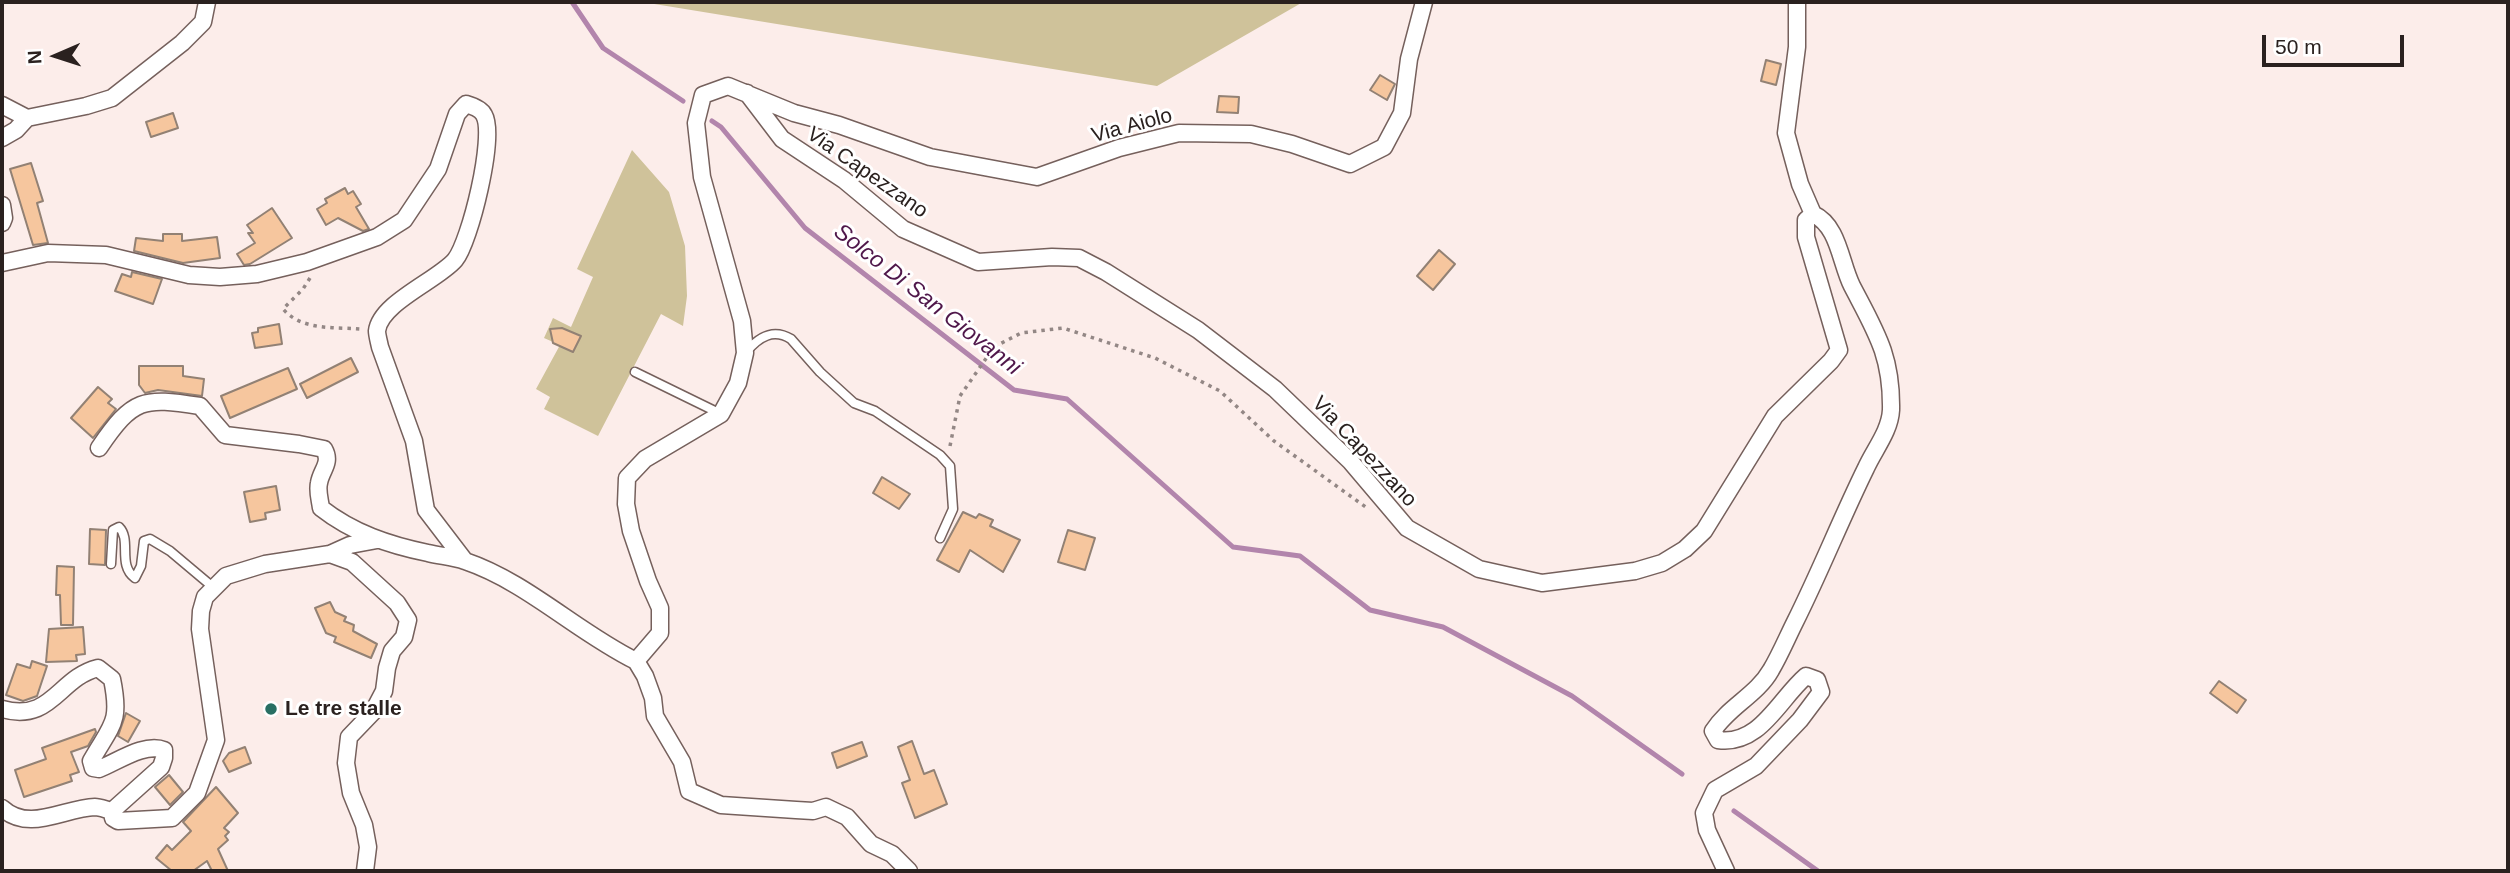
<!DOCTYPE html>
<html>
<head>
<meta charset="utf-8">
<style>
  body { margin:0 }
  #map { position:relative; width:2510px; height:873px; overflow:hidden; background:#fcedea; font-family:Arial,sans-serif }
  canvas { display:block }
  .frame { position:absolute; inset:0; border:4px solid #2a211f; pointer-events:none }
  .north { position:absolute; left:21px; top:21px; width:70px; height:70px; -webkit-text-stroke:5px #fff; paint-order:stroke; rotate:267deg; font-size:19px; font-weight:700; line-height:28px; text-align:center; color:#2a211f }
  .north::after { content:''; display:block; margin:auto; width:24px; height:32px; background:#2a211f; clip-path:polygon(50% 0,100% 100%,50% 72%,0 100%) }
  .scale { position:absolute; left:2262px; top:35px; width:142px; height:32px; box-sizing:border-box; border:4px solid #2a211f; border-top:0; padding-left:9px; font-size:21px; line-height:24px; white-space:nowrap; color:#2a211f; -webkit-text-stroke:5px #fff; paint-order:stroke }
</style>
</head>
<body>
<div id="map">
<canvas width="2510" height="873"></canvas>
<div class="frame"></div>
<div class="north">N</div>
<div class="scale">50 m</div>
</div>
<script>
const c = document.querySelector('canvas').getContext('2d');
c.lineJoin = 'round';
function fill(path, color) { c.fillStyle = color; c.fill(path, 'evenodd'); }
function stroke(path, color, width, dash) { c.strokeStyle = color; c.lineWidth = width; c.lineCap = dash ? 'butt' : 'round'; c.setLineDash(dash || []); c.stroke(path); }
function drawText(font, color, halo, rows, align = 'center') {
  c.font = font + ' Arial,sans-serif'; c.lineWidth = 6; c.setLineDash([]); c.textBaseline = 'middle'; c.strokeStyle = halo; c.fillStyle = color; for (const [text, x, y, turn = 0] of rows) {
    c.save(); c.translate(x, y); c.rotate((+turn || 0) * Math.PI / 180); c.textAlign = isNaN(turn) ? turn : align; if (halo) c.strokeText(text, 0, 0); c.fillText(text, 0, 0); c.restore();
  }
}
fill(new Path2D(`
  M642,2H1303L1157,86Z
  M632,150L669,192L685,246L687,296L683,326L661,314L598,436L544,409L550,397L536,389L560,345L544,338L553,318L571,327L593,277L577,269Z`), '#cfc29a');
stroke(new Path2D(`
  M572,2L603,48L683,101
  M712,121L721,127L805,228L1014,390L1067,399L1233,547L1300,556L1370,610L1443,627L1572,696L1682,774
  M1734,811L1818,871`), '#b285ac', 5);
const building = new Path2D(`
  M1766,60L1781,64L1776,85L1761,81Z
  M1380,75L1395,84L1387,100L1370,90Z
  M1219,96L1239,97L1238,113L1217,112Z
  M173,113L178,128L151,137L146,122Z
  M31,163L43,201L37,203L48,243L33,245L10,169Z
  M345,188L348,194L353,191L361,204L356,207L369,229L363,231L338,218L326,225L317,209L327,203L325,199Z
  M272,208L292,238L250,264L244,265L237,254L255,243L248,233H253L247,225Z
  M163,234H182V241L217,237L220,258L183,263L134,251L136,238L163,241Z
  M1439,250L1455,264L1433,290L1417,276Z
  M132,272L162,279L153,304L115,291L122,274L131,277Z
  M279,324L282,344L255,348L252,333L258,332V328Z
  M562,328L581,336L573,352L553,343L550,329Z
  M351,358L358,372L307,398L300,384Z
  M139,366H183V376L204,379L202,396L158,390L145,393L139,385Z
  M288,368L297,389L230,418L221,396Z
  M98,387L112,399L108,403L116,409L93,438L71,418Z
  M882,477L910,494L899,509L873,493Z
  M276,486L280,510L265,513L266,519L250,522L244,492Z
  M963,512L976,518L979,514L993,520L990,526L1020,540L1003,572L970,550L959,572L937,560Z
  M90,529L106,530L105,565L89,564Z
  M1068,530L1095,538L1085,570L1058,562Z
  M57,566L74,567L73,625H61L60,595H56Z
  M330,602L335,612L346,617L344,621L354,625L353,631L377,644L371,658L334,642L336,637L326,633L315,608Z
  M83,627L85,654L76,655L77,661L46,662L49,629Z
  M32,661L47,666L37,696L23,701L6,695L17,664L30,668Z
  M2219,681L2246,700L2237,713L2210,693Z
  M126,713L140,721L128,742L118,736Z
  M95,729L96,732L88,746L71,752L79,772L70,775L72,781L24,797L15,770L46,759L42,748Z
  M912,741L924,774L934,770L947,804L915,818L902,783L910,780L898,747Z
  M862,742L867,756L837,768L832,753Z
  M245,747L251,763L229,772L223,761L229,753Z
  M169,775L183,792L170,805L155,787Z
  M216,787L238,813L224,828L229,832L225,836L228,840L218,849L228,871H212L207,861L193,871H172L156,858L167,845L172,850L191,831L183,822Z`);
fill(building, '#f6c69e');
stroke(building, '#928174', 2);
const service = new Path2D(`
  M747,351C759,337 773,328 791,339L820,372L854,403L875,411L940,455L950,466L953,509L940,538
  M635,372L721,414
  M111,564L113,530L119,527C132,540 117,565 135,578L141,566L144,541L150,539L170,551L214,588`);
const minor = new Path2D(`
  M1797,2V47L1786,133L1800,184L1813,214
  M747,93L782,139L844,180L903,229L978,262L1052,257L1079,258L1106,272L1198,330L1275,389L1351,462L1407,528L1479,569L1542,583L1635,571L1662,563L1685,549L1704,531L1775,416L1831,361L1839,350L1806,237V220L1813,214C1839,226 1840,262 1852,286C1876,332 1892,356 1891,410C1890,431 1874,450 1866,468C1841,519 1820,572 1795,622C1787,638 1780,655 1771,670C1757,695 1728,707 1713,731L1718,740C1760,746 1779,699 1806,676L1817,680L1821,692L1800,720L1756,766L1715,790L1704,813L1707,830L1726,871
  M2,105L27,118
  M2,138L16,130L27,118L86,106L112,98L182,43L203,22L207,2
  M2,205L4,218L2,223
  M2,263L48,253L106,255L189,275L220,277L257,274L307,262L377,237L404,220L438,169L457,114L466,104C473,106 481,109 484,115C496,136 470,242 455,260C438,280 380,303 377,331C377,335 379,342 380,347L414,441L426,510L465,561
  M99,448C133,398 143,397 200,406L225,435L299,444L324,449C332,463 321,470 319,483C317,491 320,500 321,508C353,533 389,545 428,553C440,556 454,557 465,561C527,582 577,632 636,661L660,633V608L648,581L631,531L626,504L627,478L645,459L721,414L738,383L745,353L742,321L702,177L696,123L703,95L728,86L794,113L839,125L930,157L1037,177L1119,148L1179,133L1251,134L1292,144L1350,164L1384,147L1402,113L1409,59L1424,2
  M330,554L352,562L397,603L408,620L404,637L392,651L387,668L384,691L373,712L349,737L346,763L351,793L364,825L368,847L365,871
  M636,661L645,676L653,698L655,716L682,762L689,791L721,805L796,810L813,811L826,807L847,817L871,844L892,854L909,871
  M2,709C52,723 58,678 98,668L112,679C121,723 112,724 91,761L93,768L99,769C117,762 145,742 164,750V758L161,767L112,811L113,818L118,821L172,818L197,793L216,740L200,629L201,611L205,597L226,576L265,564L330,554L350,545L377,540
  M2,808C29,833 64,808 95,807C100,807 107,810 112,811`);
stroke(service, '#75605c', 11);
stroke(minor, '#75605c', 19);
stroke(new Path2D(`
  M310,278L303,289L283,309C302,331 335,327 361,329
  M950,446L960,396L994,347L1021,333L1063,328L1155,358L1220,391L1274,441L1367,508`), '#938785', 3.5, [3.5, 5]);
stroke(service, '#fff', 8);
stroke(minor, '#fff', 16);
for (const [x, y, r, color] of [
  [271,709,7,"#286f63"]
]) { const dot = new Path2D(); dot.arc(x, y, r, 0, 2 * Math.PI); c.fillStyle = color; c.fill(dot); stroke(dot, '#fff', 2.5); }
drawText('21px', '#2a211f', '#fff', [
  ["Via Aiolo",1132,126,-15],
  ["Via Capezzano",867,173,35],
  ["Via Capezzano",1364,452,47]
]);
drawText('bold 21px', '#2a211f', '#fff', [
  ["Le tre stalle",285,709]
], 'left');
drawText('italic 23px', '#4f174a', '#fff', [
  ["Solco Di San Giovanni",927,300,38]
]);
</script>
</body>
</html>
